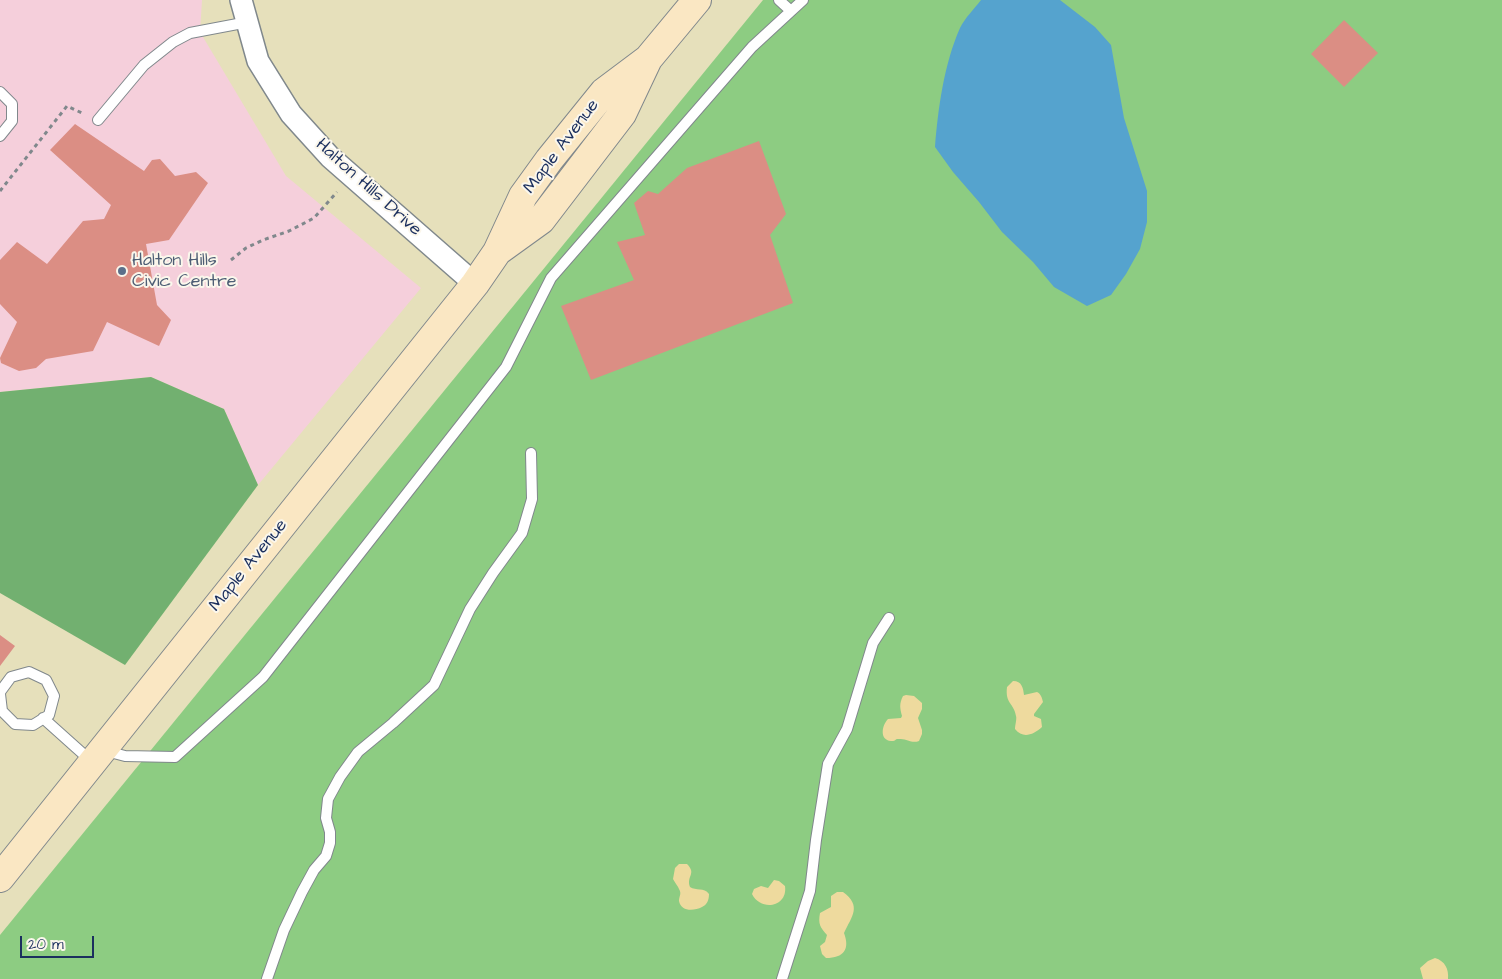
<!DOCTYPE html>
<html>
<head>
<meta charset="utf-8">
<style>
  body { margin:0 }
  #map { position:relative; width:1502px; height:979px; overflow:hidden; background:#e6e0bb; font-family:"Architects Daughter",sans-serif }
  canvas { display:block }
  .scale { position:absolute; left:20px; top:936px; width:74px; height:22px; box-sizing:border-box; border:2px solid #1b2f5e; border-top:0; padding-left:6px; font-size:15px; line-height:18px; white-space:nowrap; color:#1b2f5e; -webkit-text-stroke:4px #fbf7ec; paint-order:stroke }
</style>
</head>
<body>
<div id="map">
<canvas width="1502" height="979"></canvas>
<div class="scale">20 m</div>
</div>
<script>
const c = document.querySelector('canvas').getContext('2d');
c.lineJoin = 'round';
function fill(path, color) { c.fillStyle = color; c.fill(path, 'evenodd'); }
function stroke(path, color, width, dash) { c.strokeStyle = color; c.lineWidth = width; c.lineCap = dash ? 'butt' : 'round'; c.setLineDash(dash || []); c.stroke(path); }
function drawText(font, color, halo, rows, align = 'center') {
  c.font = font + ' "Architects Daughter",sans-serif'; c.lineWidth = 4; c.setLineDash([]); c.textBaseline = 'middle'; c.strokeStyle = halo; c.fillStyle = color; for (const [text, x, y, turn = 0] of rows) {
    c.save(); c.translate(x, y); c.rotate((+turn || 0) * Math.PI / 180); c.textAlign = isNaN(turn) ? turn : align; if (halo) c.strokeText(text, 0, 0); c.fillText(text, 0, 0); c.restore();
  }
}
fill(new Path2D(`
  M0,0H202L200,32L286,176L421,288L258,485L224,409L151,377L0,392Z`), '#f5cfdb');
fill(new Path2D(`
  M763,0H1502V979H0V935Z`), '#8dcc82');
fill(new Path2D(`
  M151,377L224,409L258,485L125,665L0,593V392Z`), '#72b070');
fill(new Path2D(`
  M1013,681C1022,681 1023,688 1024,695L1037,692C1041,694 1042,698 1043,702L1034,714V716L1041,719L1042,727C1033,735 1023,739 1015,729C1015,725 1017,719 1016,716C1014,703 1005,704 1007,687Z
  M906,695L914,696L922,703V709L918,718L922,730V734L919,741C911,744 907,738 899,739C893,739 898,741 891,741C879,740 882,725 888,719L901,718L902,716C900,708 899,704 903,696Z
  M679,864H687C697,874 686,876 690,887C696,891 704,887 709,894C709,900 707,905 702,907C694,911 681,912 679,901C679,896 682,894 679,889C678,886 675,883 673,879L675,868Z
  M774,880L779,881L785,886C788,907 761,912 752,894L754,889L761,886L768,888Z
  M837,892H843C862,906 852,916 844,933C850,949 844,958 826,958L822,954L820,946L825,942L827,935C820,927 818,924 820,913L831,907V896Z
  M1435,958C1445,961 1449,969 1448,979H1423L1420,968L1428,961Z`), '#eeda9e');
fill(new Path2D(`
  M981,0H1060L1095,27L1111,45L1124,118L1147,191V222L1140,249L1126,274L1111,295L1087,306L1054,287L1033,262L1002,232L979,202L953,172L935,147C938,109 944,64 960,28C965,18 974,9 981,0Z`), '#55a3ce');
fill(new Path2D(`
  M1344,20L1378,53L1344,87L1311,54Z
  M75,124L144,171L152,160L160,159L175,176L196,172L208,183L169,240L146,244L157,305L171,320L159,346L107,322L93,351L46,359L36,368L19,371L1,363L0,358L17,322L0,304V260L17,242L47,264L83,221L104,219L111,205L50,150Z
  M759,141L786,214L770,235L793,303L591,380L561,306L634,280L617,242L645,235L634,203L648,191L658,194L687,168Z
  M0,635L15,646L0,666Z`), '#db8e84');
const lane = new Path2D(`
  M779,0L791,11
  M0,92L12,104V121L0,136
  M98,120L144,65L173,42L190,33L248,22
  M0,692L11,677L29,672L46,680L54,696L49,715L33,725L15,724L2,711L0,694
  M43,718L91,761
  M106,751L125,756L175,757L263,677L506,367L551,278L752,47L803,0
  M267,979L284,930L302,892L314,870L326,856L330,843V832L326,818L328,799L340,777L358,752L393,723L434,685L470,609L493,573L522,533L532,499L531,453
  M782,979L810,891L816,840L828,764L847,729L873,643L889,618`);
const street = new Path2D(`
  M241,0L258,61L291,114L330,157L475,284`);
const secondary = new Path2D(`
  M498,251L541,220L622,114L648,59L697,0
  M0,878L475,284L497,252L523,196L549,160L604,92L648,59`);
stroke(lane, '#80888c', 12);
stroke(street, '#80888c', 24);
stroke(secondary, '#80888c', 30);
stroke(new Path2D(`
  M0,191L67,106L84,114
  M231,260L246,248L263,240L289,231L314,218L337,192`), '#80888c', 3, [4, 4]);
stroke(lane, '#fff', 10);
stroke(street, '#fff', 21);
stroke(secondary, '#fae7c3', 28);
for (const [x, y, r, color] of [
  [122,271,5,"#5c6f8a"]
]) { const dot = new Path2D(); dot.arc(x, y, r, 0, 2 * Math.PI); c.fillStyle = color; c.fill(dot); stroke(dot, '#fbf7ec', 2); }
drawText('18px', '#1b2f5e', '#fbf7ec', [
  ["Maple Avenue",562,147,-53],
  ["Halton Hills Drive",368,188,42],
  ["Maple Avenue",249,566,-51]
]);
drawText('18px', '#4e5e75', '#fbf7ec', [
  ["Halton Hills",132,261],
  ["Civic Centre",132,282]
], 'left');
</script>
</body>
</html>
